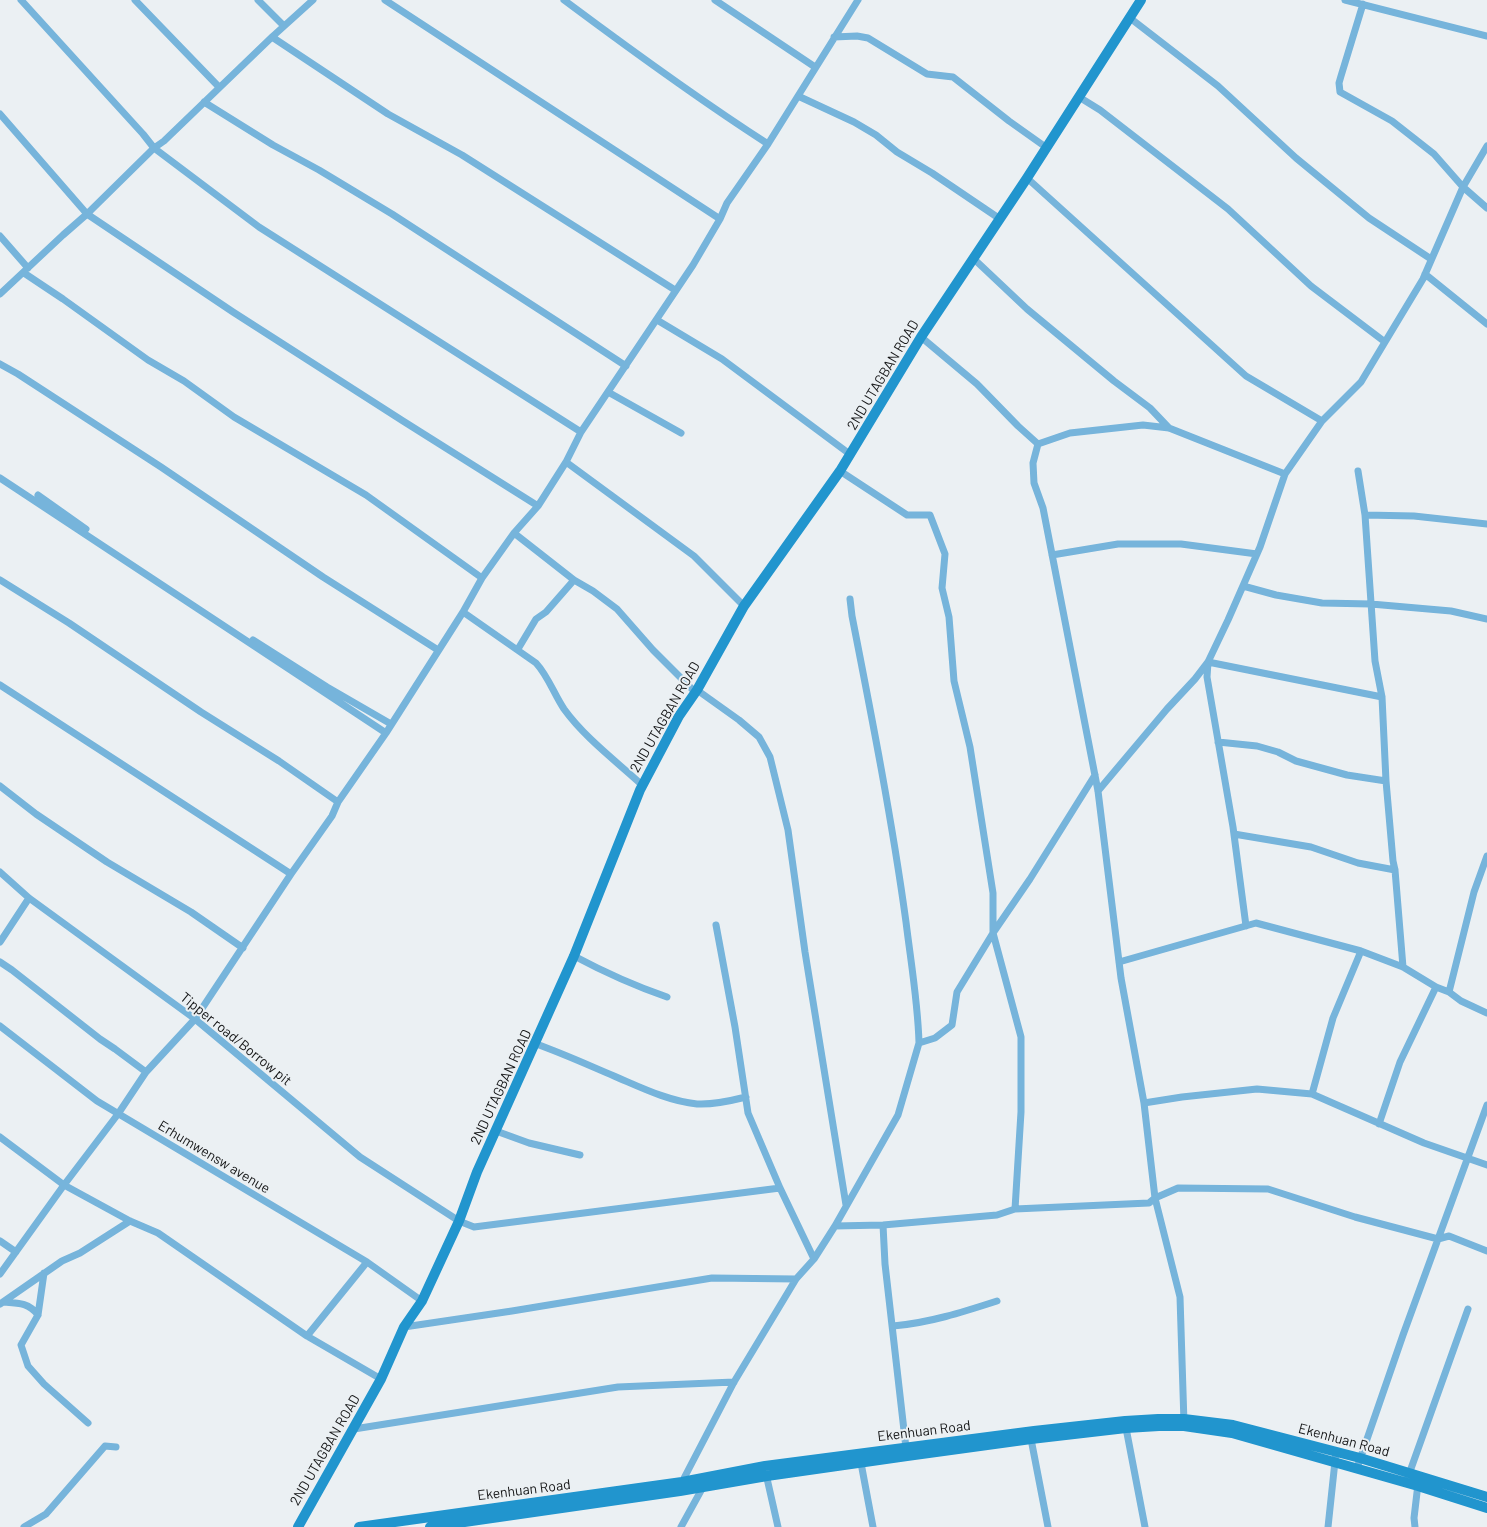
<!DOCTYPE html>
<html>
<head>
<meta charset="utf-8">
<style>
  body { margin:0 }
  canvas { display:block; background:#ebf0f3 }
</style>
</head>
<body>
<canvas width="1487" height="1527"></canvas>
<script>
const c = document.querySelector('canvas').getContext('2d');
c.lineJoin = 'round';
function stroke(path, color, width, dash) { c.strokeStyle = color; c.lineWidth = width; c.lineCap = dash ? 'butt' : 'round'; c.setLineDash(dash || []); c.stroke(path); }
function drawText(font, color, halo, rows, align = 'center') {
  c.font = font + ' Barlow,sans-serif'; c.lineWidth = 4; c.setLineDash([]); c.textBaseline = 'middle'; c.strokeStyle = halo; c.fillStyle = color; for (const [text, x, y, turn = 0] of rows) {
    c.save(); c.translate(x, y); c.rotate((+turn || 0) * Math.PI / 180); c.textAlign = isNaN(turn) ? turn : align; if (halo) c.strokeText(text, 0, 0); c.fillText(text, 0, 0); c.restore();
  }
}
stroke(new Path2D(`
  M21,0L143,134L154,148L259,227L581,432
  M135,0L219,87
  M258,0L284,26
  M385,0L720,219
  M564,0C631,50 698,99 768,144
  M715,0L815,67
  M1345,0L1487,36
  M1363,4L1341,76L1339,83L1340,92L1392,121L1434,154L1463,187L1487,208
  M1130,18L1218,86L1296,158L1369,218L1431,259
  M272,37L388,114L462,155L675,290
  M834,37L857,36L868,38L927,74L953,77L1009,121L1047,148
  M798,96L854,122L876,135L897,152L932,173L1000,219
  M1079,97L1100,110L1228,209L1311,286L1385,342
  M204,102L273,145L319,170L392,214L626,366
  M0,114L87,214L233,312L403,421L538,506
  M1027,178L1246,376L1322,421
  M0,236L28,268
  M974,259L1027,309L1114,381L1150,408L1169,428
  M24,273L63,299L148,360L184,381L234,417L366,495L482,578
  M1425,274L1487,324
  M0,294L63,235L87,214L154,148L164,141L272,37L313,0
  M657,320L722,359L851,455
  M921,337L977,384L1018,426L1038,444L1033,463L1034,483L1043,508L1098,791L1121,978L1144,1103L1155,1198L1180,1297L1184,1423
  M0,364L18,374L161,467L323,577L438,650
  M608,392L681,433
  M1038,444L1070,433L1143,425L1169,428L1285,474
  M566,462L694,556L744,606
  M840,471L907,515H930L945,554L942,588L949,617L954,681L970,747L993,893V933L1021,1037V1112L1015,1209
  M1358,471L1365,515L1375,661L1382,697L1386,781L1393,861L1395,870L1403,967
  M0,478L386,733
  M38,495L86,529
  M1365,515L1414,516L1487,524
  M514,533L574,580
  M1052,555L1118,544H1181L1257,554
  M0,580L69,623L201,712L279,761L338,802
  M1243,586L1276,595L1322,603L1371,604L1451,611L1487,619
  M850,599L852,616C872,718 892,820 906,922C911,963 918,1003 919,1043
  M463,612L536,663C548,676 554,694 564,709C585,738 616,761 642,785
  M253,640L327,687L391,724
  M518,649L536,619L546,612L574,580L593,591L617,609L653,650L695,692
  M0,685L291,874
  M697,690L739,720L759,737L770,757L788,830L805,952L846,1205
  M1218,742L1257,746L1278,752L1296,761L1347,775L1386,781
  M0,786L36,814L107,862L191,912L243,948
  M1098,791L1167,709L1195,679L1208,662L1228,620L1260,547L1285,474L1322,421L1361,382L1385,342L1423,279L1463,187L1487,146
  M1234,834L1311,847L1358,863L1395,870
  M0,872L29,898L195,1019L360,1157L459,1221L474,1227L780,1188
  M716,925L735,1027L748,1113L780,1188L814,1259
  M1246,926L1233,827L1207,677L1208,662L1382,697
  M0,942L29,898
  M574,956C604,972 635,986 667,997
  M0,962L12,970L100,1039L115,1049L146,1072
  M1119,962L1256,923L1361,951L1403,967L1436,987L1449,992L1461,1001L1487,1013
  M1449,992L1474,892L1487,856
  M0,1026L97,1101L367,1262L422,1301
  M536,1044C562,1053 588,1065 614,1076C640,1087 668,1101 697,1104C713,1105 730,1101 746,1097
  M1312,1094L1333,1018L1361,951
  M1144,1103L1182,1097L1257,1089L1312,1094L1424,1143L1487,1165
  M1379,1124L1400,1062L1436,987
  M496,1131L529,1143L580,1155
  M0,1137L64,1185L130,1221L158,1233L307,1336L381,1379
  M883,1225L885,1264L906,1448
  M835,1226L883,1225L997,1215L1015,1209L1149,1203L1155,1198L1178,1188L1268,1189L1355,1217L1438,1239L1449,1236L1487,1251
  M0,1241L16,1252
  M44,1273L38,1315L21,1345L28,1366L44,1384L88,1423
  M0,1274L64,1185L118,1114L146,1072L195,1019L291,874L332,816L338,802L386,733L463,612L482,578L514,533L538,506L566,462L581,432L693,265L720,219L727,203L768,144L858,0
  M4,1302C19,1303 29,1303 38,1315
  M0,1304L62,1261L80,1253L130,1221
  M893,1326C929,1323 963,1312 997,1301
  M404,1327L512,1311L712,1278L796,1279
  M307,1336L367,1262
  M1126,1428L1145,1527
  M354,1429L618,1387L734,1382
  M1031,1439L1048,1527
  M861,1463L873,1527
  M1357,1468L1403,1335L1487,1105
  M766,1474L778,1527
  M1408,1477L1468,1309
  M682,1482L734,1382L796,1279L814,1259L835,1226L898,1115L919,1043L935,1038L952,1025L957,992L993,933L1030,879L1095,775
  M24,1527L46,1514L105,1446L116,1447
  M681,1527L703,1487
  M1328,1527L1336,1452
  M1415,1527L1414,1518L1418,1484`), '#76b4db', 7);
stroke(new Path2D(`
  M298,1527L381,1379L404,1327L422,1301L459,1221L477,1172L574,956L640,790L679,716L697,690L744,606L840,471L921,337L1027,178L1141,0
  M359,1527L682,1482L765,1466L1034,1431L1125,1421L1158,1419H1184L1233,1425L1360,1458L1487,1497
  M430,1527L680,1491L767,1476L907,1456L1031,1439L1126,1428L1159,1426H1184L1232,1433L1418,1486L1487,1508`), '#2195ce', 10);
drawText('14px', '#141516', '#ebf0f3', [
  ["2ND UTAGBAN ROAD",883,375,-59],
  ["2ND UTAGBAN ROAD",665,717,-60],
  ["Tipper road/Borrow pit",236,1039,39],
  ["2ND UTAGBAN ROAD",501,1087,-65],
  ["Erhumwensw avenue",214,1157,31],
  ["Ekenhuan Road",924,1431,-7],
  ["Ekenhuan Road",1344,1440,15],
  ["2ND UTAGBAN ROAD",325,1450,-60],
  ["Ekenhuan Road",524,1490,-7]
]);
</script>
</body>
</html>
